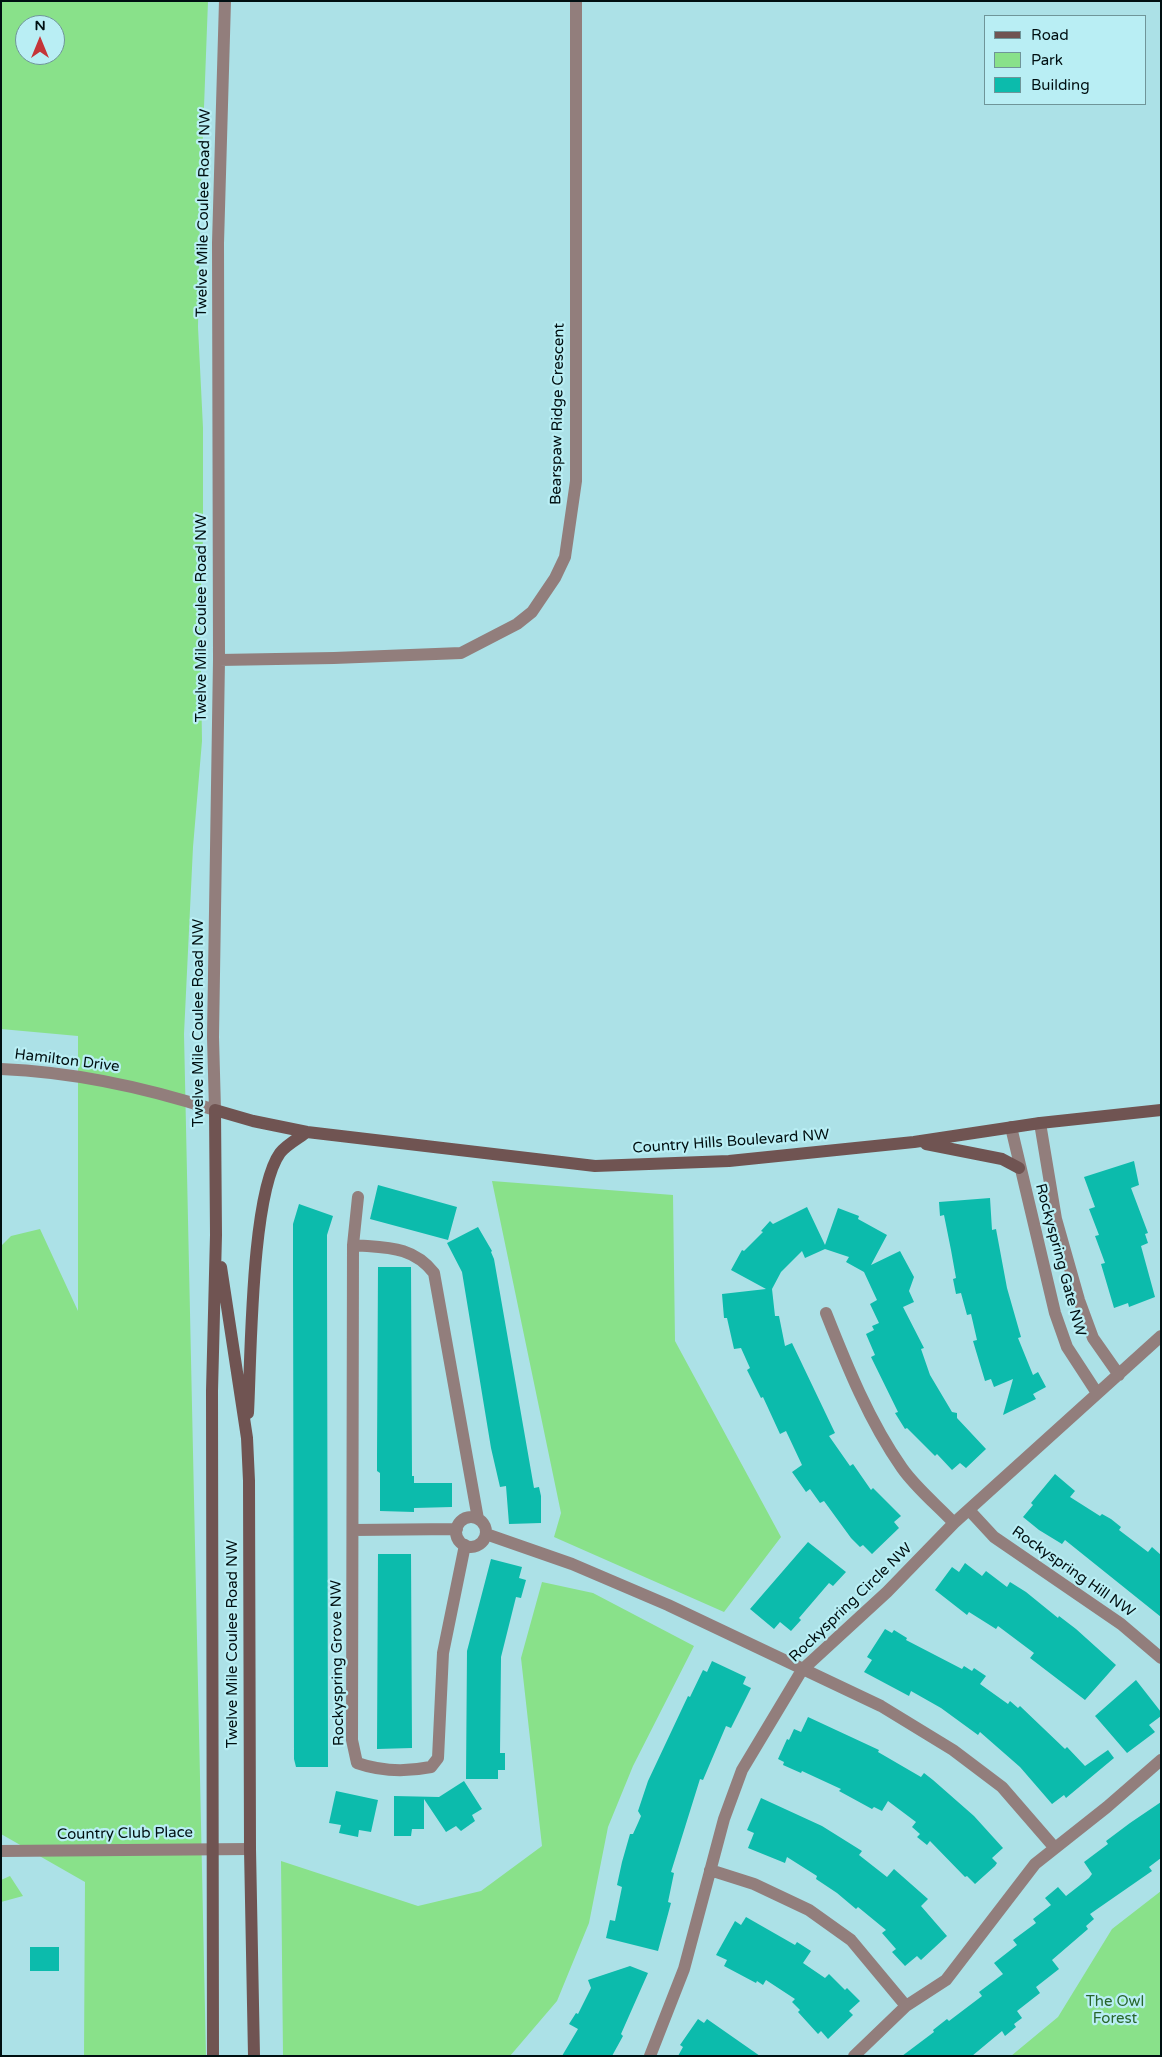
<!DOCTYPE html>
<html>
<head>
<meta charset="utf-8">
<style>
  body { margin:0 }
  #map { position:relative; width:1162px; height:2057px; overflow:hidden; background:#ace1e7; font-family:"Varela Round",sans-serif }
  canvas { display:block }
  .frame { position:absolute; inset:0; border:2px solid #000f11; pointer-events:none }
  .legend { position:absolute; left:984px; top:15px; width:162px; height:90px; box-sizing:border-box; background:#b9eef4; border:1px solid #6f9599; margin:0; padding:6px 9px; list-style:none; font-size:15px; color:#000f11 }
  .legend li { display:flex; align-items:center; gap:10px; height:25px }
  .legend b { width:25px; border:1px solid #6f9599 }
  .north { position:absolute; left:15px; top:15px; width:50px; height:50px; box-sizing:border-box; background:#b9eef4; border:1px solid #6f9599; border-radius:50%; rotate:0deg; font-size:14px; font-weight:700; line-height:20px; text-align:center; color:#000f11 }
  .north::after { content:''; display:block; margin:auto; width:18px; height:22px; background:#c43538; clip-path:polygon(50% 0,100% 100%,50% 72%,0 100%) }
</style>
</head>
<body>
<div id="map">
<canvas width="1162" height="2057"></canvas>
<div class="frame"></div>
<ul class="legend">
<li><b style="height:6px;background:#705452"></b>Road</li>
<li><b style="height:14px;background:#89e18a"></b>Park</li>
<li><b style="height:14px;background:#0cbbac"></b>Building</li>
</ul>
<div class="north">N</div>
</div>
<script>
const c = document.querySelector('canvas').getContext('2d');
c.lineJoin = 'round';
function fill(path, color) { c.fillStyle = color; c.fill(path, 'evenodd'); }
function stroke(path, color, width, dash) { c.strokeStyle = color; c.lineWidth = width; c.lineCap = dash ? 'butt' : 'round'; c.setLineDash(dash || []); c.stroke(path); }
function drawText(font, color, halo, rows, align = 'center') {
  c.font = font + ' "Varela Round",sans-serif'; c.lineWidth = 4.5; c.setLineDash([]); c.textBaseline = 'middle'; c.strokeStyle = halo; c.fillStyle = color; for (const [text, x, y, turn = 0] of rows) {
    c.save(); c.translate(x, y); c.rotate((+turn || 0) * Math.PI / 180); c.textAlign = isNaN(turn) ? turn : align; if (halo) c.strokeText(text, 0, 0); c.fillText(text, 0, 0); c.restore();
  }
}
fill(new Path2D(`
  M1,1H208L200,213L198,327L203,428V537L200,611L202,741L193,847L184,1034L206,2056H84L85,1882L1,1834V1246L11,1236L40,1229L78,1311V1036L1,1029ZM25,25H55V55H25Z
  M492,1181L673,1195L675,1341L781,1537L724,1612L554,1537L561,1513Z
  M542,1582L593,1593L694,1646L633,1766L608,1827L589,1923L557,2001L510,2056H283L281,1861L418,1906L481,1891L542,1846L521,1658Z
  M10,1876L23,1896L1,1902V1880Z
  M1161,1891V2056H1011L1058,2017L1112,1929Z`), '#89e18a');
fill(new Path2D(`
  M1134,1161L1139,1185L1131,1188L1148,1233L1145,1234L1148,1243L1141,1246L1155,1297L1129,1307L1128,1303L1114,1308L1101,1264L1105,1263L1095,1236L1099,1235L1089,1209L1095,1207L1084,1177Z
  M378,1185L457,1207L448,1240L370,1219Z
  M990,1198L992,1230L996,1229L1007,1288L1021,1337L1018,1338L1033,1375L1038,1372L1046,1387L1033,1394L1036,1399L1003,1415L1013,1379L994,1387L991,1379L985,1381L973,1341L977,1340L971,1314L967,1315L961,1293L956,1294L953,1279L956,1278L951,1250L944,1215L940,1216L939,1202Z
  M299,1204L333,1216L327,1235V1266L328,1767H296L294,1759L293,1262V1224Z
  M807,1207L825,1245L838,1208L859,1216L858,1219L887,1235L871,1265L900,1251L914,1277L909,1291L914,1302L903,1307L924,1348L921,1349L930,1375L952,1412L957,1413V1418L986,1449L966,1468L960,1463L952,1470L937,1454L935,1456L907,1428L905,1429L895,1413L898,1412L871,1357L875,1355L866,1334L874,1330L872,1326L879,1323L870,1304L877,1300L864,1272L846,1262L849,1257L825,1249L805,1258L802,1251L781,1272L772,1289L775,1316H779L785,1346L792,1343L835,1433L829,1436L850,1466L853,1464L871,1490L873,1488L901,1516L894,1522L899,1528L872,1554L863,1545L860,1547L851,1538L824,1501L820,1503L810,1489L806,1492L792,1472L802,1465L786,1431L780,1434L763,1397L761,1398L747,1370L750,1368L741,1348L734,1349L727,1318H724L722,1294L766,1289L731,1270L742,1250L744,1251L763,1232L761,1231L770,1221L773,1224Z
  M478,1227L492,1251L491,1252L494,1259L534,1488L539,1487L541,1496V1523L509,1524L506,1486L500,1487L491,1448L462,1272L447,1243Z
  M378,1267H411L412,1476H414V1483H452V1507L414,1508V1512L380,1511V1473L377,1471V1456Z
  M1055,1474L1075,1491L1070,1497L1100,1516L1102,1514L1111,1519L1121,1527L1119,1530L1148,1552L1152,1547L1161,1555V1617L1065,1540L1062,1544L1039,1530L1023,1517L1033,1505L1031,1503Z
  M808,1542L846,1572L833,1586L829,1583L799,1618L801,1620L791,1631L780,1622L774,1629L750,1609Z
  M378,1554H411L412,1748L377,1749Z
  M491,1559L522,1567L519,1578L526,1580L521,1598L516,1597L501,1657L500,1753H505V1770H498V1779H466L467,1651Z
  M965,1563L982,1576L986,1571L1007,1587L1010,1582L1026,1592L1058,1618L1059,1616L1076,1629L1116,1665L1085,1700L1030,1658L1034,1653L998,1626L996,1629L969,1612L967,1615L935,1590L952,1567L959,1572Z
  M885,1629L892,1633L894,1630L907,1638L906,1640L962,1669L964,1666L972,1671L974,1668L986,1676L980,1684L1008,1704L1010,1701L1018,1708L1020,1706L1065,1749L1067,1747L1085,1766L1108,1750L1114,1758L1066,1798L1064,1795L1052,1804L1020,1767L980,1732L978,1735L941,1708L911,1691L909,1696L864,1672L872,1660L867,1657Z
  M712,1661L746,1677L743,1684L751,1688L731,1728L726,1726L703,1780L700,1779L671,1872L674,1873L668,1902L671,1903L658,1951L606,1938L610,1920L615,1921L622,1887L617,1885L622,1862L630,1834H633L638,1823L641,1816L638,1811L648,1781L688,1696L690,1697L703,1670L707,1672Z
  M1136,1680L1161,1712V1716L1149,1725L1155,1732L1127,1753L1095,1716Z
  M808,1717L879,1750L878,1752L921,1777L924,1773L933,1780L974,1816L1003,1848L992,1858L997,1863L995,1866L975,1884L967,1876L965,1877L930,1841L927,1845L917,1837L920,1834L912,1827L916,1822L888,1801L882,1811L874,1807L872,1809L839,1791L841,1789L802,1771L801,1773L783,1765L784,1762L778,1759L787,1739L789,1740L794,1729L801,1732Z
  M464,1781L482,1809L472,1815L475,1821L461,1831L456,1826L446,1832L424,1799V1829H412L411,1836H394V1796L439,1797Z
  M336,1791L378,1800L371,1832L359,1830L358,1837L339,1833L341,1825L329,1823Z
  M761,1798L822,1826L862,1851L859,1855L887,1877L894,1869L928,1899L921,1906L947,1936L921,1960L917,1956L905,1966L892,1952L896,1949L882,1933L886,1930L858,1907L856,1909L837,1893L816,1879L817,1876L787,1857L785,1863L748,1848L754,1833L747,1830Z
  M1161,1802V1858L1149,1867L1152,1871L1090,1914L1094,1919L1086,1926L1088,1929L1052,1960L1059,1969L1036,1987L1040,1993L1017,2011L1022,2018L1014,2024L1016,2027L1005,2036L1002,2031L972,2056H902L934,2032L933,2030L947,2019L949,2021L982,1996L979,1992L1003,1974L994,1963L1017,1945L1013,1940L1036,1923L1033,1919L1051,1905L1045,1898L1058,1887L1066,1896L1089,1878L1092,1874L1084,1862L1108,1844L1106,1841L1130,1823Z
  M746,1917L795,1945L797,1942L811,1951L803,1963L825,1978L829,1974L845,1990L847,1988L860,2001L849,2011L853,2015L828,2039L821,2031L818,2034L798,2012L800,2010L792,2002L795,1999L766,1980L763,1985L757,1981L756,1983L724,1966L727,1960L716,1955L735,1921L741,1925Z
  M30,1947H59V1971H30Z
  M630,1966L648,1973L621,2034L623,2036L612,2056H562L578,2029L569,2024L576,2013L578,2014L591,1988L588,1980Z
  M698,2019L704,2023L707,2019L760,2056H678L683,2047L680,2045Z`), '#0cbbac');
stroke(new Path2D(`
  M219,660L334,658L461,653L517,624L532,612L555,578L565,557L576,481V1
  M1,1069C75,1072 144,1087 215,1110L213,1037L219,660L218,243L225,1
  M1040,1123L1056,1219L1079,1300L1093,1338L1119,1375
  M1011,1127L1055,1313L1067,1347L1097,1393
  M358,1197L353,1245L352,1740L357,1763C380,1771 406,1772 431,1767L438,1758L443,1653L465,1545
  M353,1245C385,1248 412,1245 434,1273L478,1519
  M826,1313C847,1366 869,1421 902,1468C916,1488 937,1505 954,1523
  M969,1510L994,1537L1121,1624L1161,1658
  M456 1532a15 15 0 1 1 30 0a15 15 0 1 1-30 0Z
  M353,1530L457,1529
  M486,1534L572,1564L668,1605L881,1706L953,1750L1002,1787L1054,1847
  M1,1851L250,1849
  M710,1870L754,1884L809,1910L851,1940L906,2006
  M650,2056L684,1969L724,1819L742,1770L802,1670L887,1592L954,1523L1161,1336
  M854,2056L906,2006L946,1980L1035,1864L1107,1807L1161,1760`), '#927e7c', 12);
stroke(new Path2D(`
  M926,1144L1002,1159L1019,1168
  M221,1267L247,1438L249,1481L250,1849L254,2056
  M248,1413C251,1358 251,1193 280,1153C286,1145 299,1138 307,1132
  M213,2056L212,1391L216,1235L215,1110L253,1121L307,1132L595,1166L729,1161L914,1142L1040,1123L1161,1110`), '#705452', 12);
drawText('15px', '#000f11', '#b9eef4', [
  ["Twelve Mile Coulee Road NW",204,213,-89],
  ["Bearspaw Ridge Crescent",558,414,-89],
  ["Twelve Mile Coulee Road NW",202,618,-90],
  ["Twelve Mile Coulee Road NW",199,1023,-90],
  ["Hamilton Drive",67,1061,7],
  ["Country Hills Boulevard NW",731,1142,-4],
  ["Rockyspring Gate NW",1060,1260,75],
  ["Rockyspring Hill NW",1073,1572,35],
  ["Rockyspring Circle NW",851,1603,-44],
  ["Twelve Mile Coulee Road NW",233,1644,-90],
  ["Rockyspring Grove NW",338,1663,-91],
  ["Country Club Place",125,1834,-1]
]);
drawText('15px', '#28662b', '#b9eef4', [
  ["The Owl",1115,2002],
  ["Forest",1115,2019]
]);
</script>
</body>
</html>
